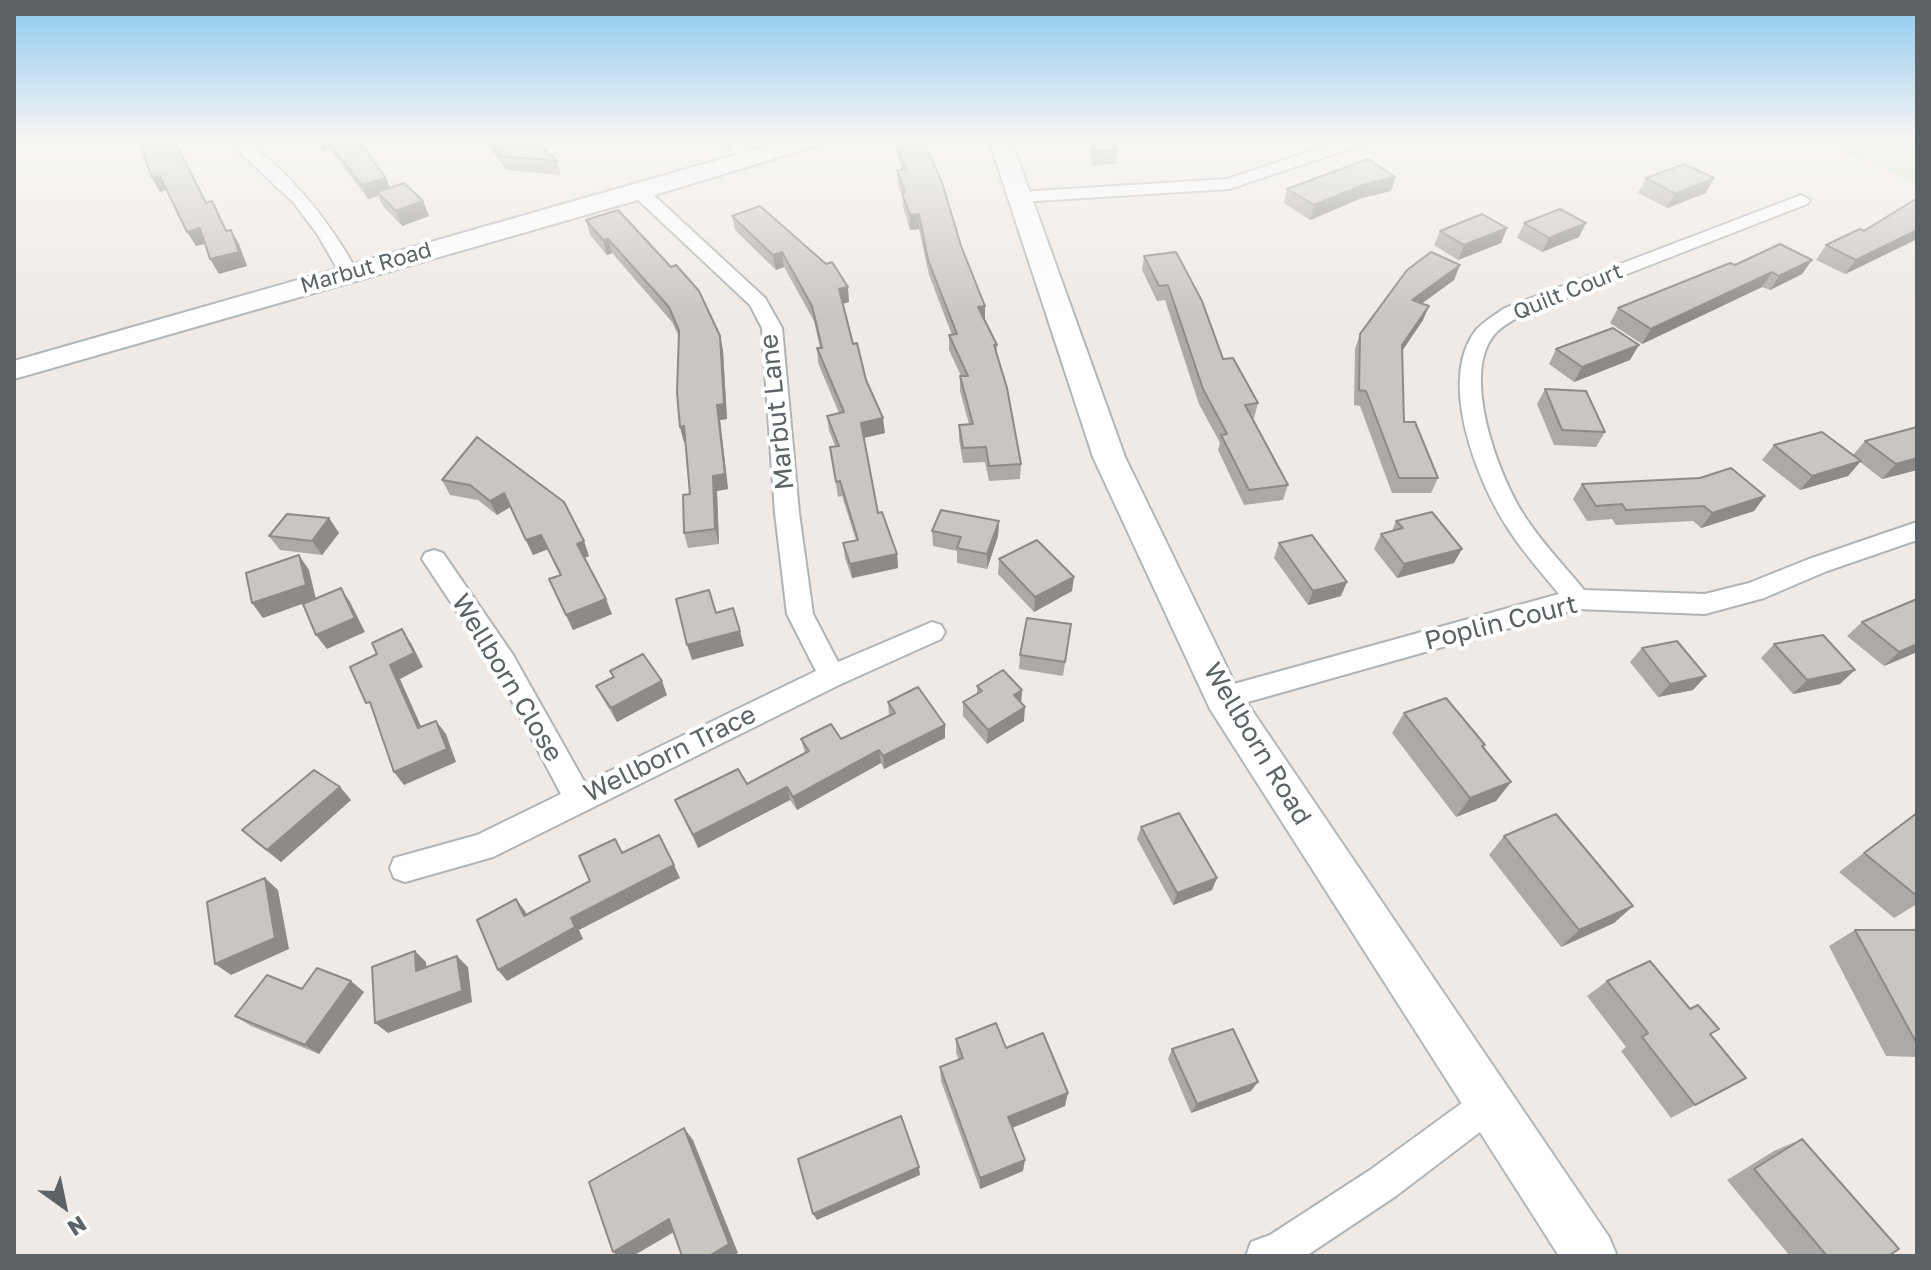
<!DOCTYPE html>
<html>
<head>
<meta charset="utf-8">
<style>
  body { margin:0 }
  #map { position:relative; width:1931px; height:1270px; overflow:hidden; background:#efeae5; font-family:"Golos Text",sans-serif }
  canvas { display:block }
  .frame { position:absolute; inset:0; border:16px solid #5c6265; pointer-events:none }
  .north { position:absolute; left:24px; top:1166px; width:80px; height:80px; -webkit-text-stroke:6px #fff; paint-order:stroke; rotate:147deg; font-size:22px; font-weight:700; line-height:32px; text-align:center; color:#5c6265 }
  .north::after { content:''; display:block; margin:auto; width:28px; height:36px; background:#5c6265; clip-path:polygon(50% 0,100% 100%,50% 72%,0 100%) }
</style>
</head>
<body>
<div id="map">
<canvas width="1931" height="1270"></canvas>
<div class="frame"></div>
<div class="north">N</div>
</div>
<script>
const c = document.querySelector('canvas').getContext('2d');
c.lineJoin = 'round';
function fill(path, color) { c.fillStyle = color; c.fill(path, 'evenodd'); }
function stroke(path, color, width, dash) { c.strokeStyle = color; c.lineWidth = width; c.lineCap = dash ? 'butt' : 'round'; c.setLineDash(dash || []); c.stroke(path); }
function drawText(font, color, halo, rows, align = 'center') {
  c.font = font + ' "Golos Text",sans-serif'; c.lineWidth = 8; c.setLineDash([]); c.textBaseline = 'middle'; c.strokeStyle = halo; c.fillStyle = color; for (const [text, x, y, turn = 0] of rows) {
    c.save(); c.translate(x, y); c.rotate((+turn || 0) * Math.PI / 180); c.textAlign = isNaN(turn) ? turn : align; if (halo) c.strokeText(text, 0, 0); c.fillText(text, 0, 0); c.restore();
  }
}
fill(new Path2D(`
  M1813,140H1917V182Z`), '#c9e6c2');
const street = new Path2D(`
  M227,140H245C293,176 329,220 358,273L356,277H342L318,235L294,203Z
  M716,140H734L758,158L750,163Z
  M1345,140H1368L1366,143L1229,189L1020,202L1011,197L1020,192L1227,179Z
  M640,187L646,188L765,298L782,328L799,513L813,614L838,662L932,622L941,625L945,632L941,639L841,684L493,857L405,882L394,878L390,868L394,858L477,835L561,794L495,669L422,559L425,553L434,550L443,553L513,655L585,783L816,671L787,614L775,513L762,328L750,305L634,196L631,192L634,188Z
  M1801,195L1810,200L1807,204L1519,316C1511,322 1500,327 1494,335C1461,375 1498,473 1522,512C1539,540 1563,564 1584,590L1705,594L1749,583L1809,559L1917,522V540L1827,571L1764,598L1705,614L1577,609L1223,709L1213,706L1209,698L1213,690L1223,687L1559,594C1541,572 1522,551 1507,527C1477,480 1437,380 1476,330C1484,321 1495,315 1505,308Z
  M1489,1086L1501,1092L1507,1104L1501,1116L1396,1196L1306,1256H1246L1251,1242L1270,1235L1370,1170L1477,1092Z`);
const secondary = new Path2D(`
  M788,140H822L819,145L648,197L14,379V361Z
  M989,140H1011L1125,457L1237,688L1609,1237L1617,1256H1559L1210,709L1093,457Z`);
stroke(street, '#b0b4b7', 4);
stroke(secondary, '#b1b6b9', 4);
fill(street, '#fff');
fill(secondary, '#fff');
fill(new Path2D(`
  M310,140H358L386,178L390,188L423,201L429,216L402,226L383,206L378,196L368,199L330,149L324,151Z
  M484,140H536L557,161L561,175L507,170L486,145Z
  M894,140H923L985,320L997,345V356L1021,464L1020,479L989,481L985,462L963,463L959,439V425L969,424L960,391V376H961L949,350V335H952L929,275L919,229L910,230L903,207V198L898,185L897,170H902Z
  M1088,140H1113L1118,150L1116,164L1092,166Z
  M1395,177L1391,191L1362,198L1310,220L1284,203L1287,189Z
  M1646,178L1706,193L1667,208L1638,193Z
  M1917,202V239L1911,242L1845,274L1816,260L1826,245L1864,231Z
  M732,216L849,302L843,304L853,344L885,433L864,438L878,513L897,554L898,568L852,578L845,558L843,543L856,540L842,496L838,497L830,447L835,446L829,430L827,416L839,413L818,363L817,348H820L814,321L784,267L776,270L735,230Z
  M586,220L720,336L723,351L727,419L720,420L728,489L717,491L719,544L688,548L684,533L690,494L686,442H684L680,427L679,337L672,322L612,253L607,255L590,235Z
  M1524,223L1579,237L1542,252L1517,238Z
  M1507,228L1501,243L1458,260L1434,245L1440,231Z
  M1176,252L1223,359L1258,403L1254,418H1252L1288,485L1283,500L1244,505L1218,450L1220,443L1199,404L1165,300L1157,301L1142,270L1144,256Z
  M1812,260L1802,274L1770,290L1762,287L1642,344L1610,323L1618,308L1735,265Z
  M1460,265L1454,280L1422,303L1423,320L1402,351L1404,422L1438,478L1431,493H1392L1360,406L1354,405L1355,349L1360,334Z
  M1556,349L1630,360L1574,382L1549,364Z
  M1545,389L1605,432L1596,447L1554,445L1537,404Z
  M1917,427V470L1882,479L1860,462L1848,476L1800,490L1762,460L1774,445L1853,455L1865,441Z
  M477,437L589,556L585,558L612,614L573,630L549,579L560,575L548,549L533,555L510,507L497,515L478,500L450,495L442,480Z
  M1582,484L1765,496L1754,511L1701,528L1693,521L1616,525L1612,519L1587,521L1573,499Z
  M329,518L339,533L322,555L280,550L269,536Z
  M999,521L998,536L987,569L957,563V551L933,546L932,531Z
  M1396,521L1454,563L1397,578L1374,549L1381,534L1392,531Z
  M1279,543L1341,596L1308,605L1274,558Z
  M999,559L1072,591L1034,612L998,574Z
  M1917,599V652L1884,666L1847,636L1862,622Z
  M1071,624L1063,676L1019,669L1020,655Z
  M1774,644L1840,684L1793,694L1761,658Z
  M1642,648L1693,690L1658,697L1630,662Z
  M610,671L667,695L617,722L603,699L596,686L613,677Z
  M977,686L1022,690L1021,703L1024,721L987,744L963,716V702L977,694Z
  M888,702L945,738L884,769L881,763L797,810L790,800L698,848L675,800L747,784L805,753L801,739H841L889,716Z
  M1404,713L1485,745L1483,748L1511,782L1496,801L1456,817L1392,733Z
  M340,787L351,800L281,862L256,843L242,830Z
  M1917,812V904L1894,918L1839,872Z
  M1141,827L1212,890L1173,905L1137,839Z
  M1504,836L1633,906L1614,923L1561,947L1489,855Z
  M1855,930L1917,933V1057L1886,1056L1829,946Z
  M1607,981L1710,1035L1746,1078L1671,1118L1621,1051L1626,1047L1587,996Z
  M302,989L364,992L319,1054L251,1026L235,1016Z
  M956,1039L1006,1048L1065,1106L1012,1128L1023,1171L980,1189L941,1081L940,1067L959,1060L956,1053Z
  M1172,1049L1251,1091L1191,1113L1168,1059Z
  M1802,1139L1888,1256H1790L1727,1180L1774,1151Z`), '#ada9a6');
fill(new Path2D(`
  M174,140H175L214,217L206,203Z
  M318,140H325L330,149L324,151Z
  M160,176L168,190L160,192L152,178Z
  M1395,177L1391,191L1362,198L1310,220L1314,205L1366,184Z
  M386,178L392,192H377L378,196L368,199L362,185Z
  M1714,178L1706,193L1667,208L1675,194Z
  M423,201L429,216L402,226L396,211Z
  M919,214V229L910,230V215Z
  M1586,223L1579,237L1542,252L1549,238Z
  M200,228L209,243L196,246L187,232Z
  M1507,228L1501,243L1458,260L1464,245Z
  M231,230L239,244L247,266L219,274L210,259Z
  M1917,230V239L1911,242L1845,274L1856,260Z
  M608,239L612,253L607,255L603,240Z
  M782,252L784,267L776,270L773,255Z
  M1812,260L1802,274L1770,290L1779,276Z
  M1460,265L1454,280L1406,315L1412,300Z
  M1772,272L1762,287L1642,344L1651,329Z
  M848,287L849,302L841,304L839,289Z
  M985,306V320L978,307Z
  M1429,306L1423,320L1396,360L1402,345Z
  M720,336L723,351L727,419L720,420L728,489L717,491L719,544L715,529L713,476Z
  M1639,345L1630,360L1574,382L1582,367Z
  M883,418L885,433L863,438L861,423Z
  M684,426L688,441L684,442L680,427Z
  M1917,458V470L1882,479L1896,464Z
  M1861,461L1848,476L1800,490L1812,476Z
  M504,493L510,507L497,515L490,501Z
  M1765,496L1754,511L1701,528L1712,513Z
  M329,518L339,533L322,555L312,541Z
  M999,521L998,536L987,569V554Z
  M541,535L548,549L533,555L526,540Z
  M584,541L589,556L583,558L577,544Z
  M1462,549L1454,563L1397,578L1404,564Z
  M897,554L898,568L852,578L850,564Z
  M299,555L309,570L316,599L263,618L252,603Z
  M1074,577L1072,591L1034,612L1035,597Z
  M1347,582L1341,596L1308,605L1313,591Z
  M341,588L350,602L365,632L327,649L316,635Z
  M606,599L612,614L573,630L566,615Z
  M402,629L411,643L423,667L400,679L428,742L418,728L390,665Z
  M740,631L744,646L692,660L687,645Z
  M1917,644V652L1884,666L1899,652Z
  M1855,670L1840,684L1793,694L1807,680Z
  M1706,676L1693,690L1658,697L1670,684Z
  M662,681L667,695L617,722L611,708Z
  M1022,690L1021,704L1014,695Z
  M1025,707L1024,721L987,744L988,730Z
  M436,721L446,734L456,762L404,785L394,772Z
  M945,725V738L884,769L883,756Z
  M879,750L881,763L797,810L793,797Z
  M1511,782L1496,801L1456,817L1470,798Z
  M340,787L351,800L281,862L267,850Z
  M787,787L790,800L698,848L693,835Z
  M674,865L680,878L579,930L583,939L507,981L498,970L571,918Z
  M265,878L278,890L289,949L231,975L215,964Z
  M1217,878L1212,890L1173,905L1177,893Z
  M516,899L525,911L533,928L524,916Z
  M1633,906L1614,923L1561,947L1579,930Z
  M415,951L426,962L427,982L416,971Z
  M457,956L468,967L472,1002L388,1033L375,1023Z
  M351,981L364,992L319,1054L305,1045Z
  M1258,1082L1251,1091L1191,1113L1197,1104Z
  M1068,1093L1065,1106L1007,1130L1008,1117Z
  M684,1128L693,1140L738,1253L732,1256H709Z
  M1025,1160L1023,1171L980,1189V1178Z
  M919,1167L920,1175L817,1220L813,1214Z
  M669,1219L679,1229L633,1256H618L613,1252Z`), '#8d8a87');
const building = new Path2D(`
  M136,140H174L206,203L212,201L226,231L231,230L239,252L210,259L200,228L187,232L160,176L152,178L140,146Z
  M326,140H358L386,178L362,185Z
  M488,140H536L557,161L502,156Z
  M896,140H923L942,182L961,246L985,306L978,307L997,345H994L1007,388L1021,464L989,466L986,447L963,448L959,425L973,424L960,376H968L949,335L957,334L928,260L919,214L910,215L902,193L905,192L897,170L905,169Z
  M1091,140H1113L1118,150L1094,152Z
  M1368,159L1395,177L1366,184L1314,205L1287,189Z
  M1684,164L1714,178L1675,194L1646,178Z
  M404,183L423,201L396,211L377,192Z
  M1914,200L1917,202V230L1856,260L1826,245L1860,229L1864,231Z
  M760,206L826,264L832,262L848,287L839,289L853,344L857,343L866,380L883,418L861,423L878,513L882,512L897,554L850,564L843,543L858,540L840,481L836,482L830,447L839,446L827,416L844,412L817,348H822L812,306L782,252L773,255L732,216Z
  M1560,209L1586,223L1549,238L1524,223Z
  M618,210L671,267L676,265L699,291L720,336L724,404L717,405L725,474L713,476L715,529L684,533L683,495L690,494L684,426L680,427L677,393L679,331L669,307L608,239L603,240L586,220Z
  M1482,214L1507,228L1464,245L1440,231Z
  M1780,244L1812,260L1779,276L1772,272L1651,329L1618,308L1730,263L1735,265Z
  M1176,252L1202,301L1223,359L1233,358L1258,403L1245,405L1288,485L1249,490L1221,435L1227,434L1203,389L1168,285L1159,286L1144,256Z
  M1431,252L1460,265L1412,300L1429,306L1402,345L1404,422H1415L1438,478H1399L1366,391L1359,390L1360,334L1407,270Z
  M1613,328L1639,345L1582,367L1556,349Z
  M1545,389L1586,391L1605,432L1562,430Z
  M1917,427V458L1896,464L1865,441Z
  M1822,432L1861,461L1812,476L1774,445Z
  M477,437L564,502L584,541L577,544L606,599L566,615L549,579L561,575L541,535L526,540L504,493L490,501L470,485L442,480Z
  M1731,468L1765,496L1712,513L1704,506L1626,510L1622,504L1596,506L1582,484L1700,478Z
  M941,510L999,521L987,554L957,548L961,537L932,531Z
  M1432,512L1462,549L1404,564L1381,534L1403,528L1396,521Z
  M287,514L329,518L312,541L269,536Z
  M1312,535L1347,582L1313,591L1279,543Z
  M1037,540L1074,577L1035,597L999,559Z
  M299,555L306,585L252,603L246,573Z
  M341,588L355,618L316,635L303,604Z
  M709,590L716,613L733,608L740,631L687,645L676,599Z
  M1917,599V644L1899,652L1862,622Z
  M1027,618L1071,624L1065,662L1020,655Z
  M402,629L414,653L390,665L418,728L436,721L447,749L394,772L370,702L366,703L350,667L377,654L372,643Z
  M1823,635L1855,670L1807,680L1774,644Z
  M1677,641L1706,676L1670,684L1642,648Z
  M643,654L662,681L611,708L596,686L614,677L610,671Z
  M1003,670L1022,690L1014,695L1025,707L988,730L963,702L982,691L977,686Z
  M918,687L945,725L883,756L879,750L793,797L787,787L693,835L675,800L738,769L747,784L809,751L801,739L831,724L841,739L895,713L888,702Z
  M1446,698L1485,745L1482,746L1511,782L1470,798L1404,713Z
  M314,770L340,787L267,850L242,830Z
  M1179,813L1217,878L1177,893L1141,827Z
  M1917,813V896L1864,853Z
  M1556,814L1633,906L1579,930L1504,836Z
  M659,835L674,865L571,918L575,927L498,970L477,920L516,899L524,916L590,881L579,856L615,839L622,853Z
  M265,878L275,938L215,964L207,902Z
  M1855,930H1915L1917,933V1042H1916Z
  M415,951L416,971L457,956L462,991L375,1023L372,967Z
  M1650,961L1690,1009L1698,1005L1719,1029L1710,1034L1746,1078L1695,1105L1642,1037L1648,1033L1607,981Z
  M317,968L351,981L305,1045L235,1016L267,975L302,989Z
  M996,1023L1006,1048L1043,1033L1068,1093L1008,1117L1025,1160L980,1178L940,1067L963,1058L956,1039Z
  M1233,1029L1258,1082L1197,1104L1172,1049Z
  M901,1116L919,1167L813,1214L798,1159Z
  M684,1128L729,1244L709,1256H682L669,1219L613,1252L589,1182Z
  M1802,1139L1899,1249L1888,1256H1827L1754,1169Z`);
fill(building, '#c9c5c1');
stroke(building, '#8d8a87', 2);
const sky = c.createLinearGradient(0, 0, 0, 318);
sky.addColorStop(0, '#8dc9f0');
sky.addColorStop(0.44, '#f8f6f3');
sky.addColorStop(1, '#f8f6f300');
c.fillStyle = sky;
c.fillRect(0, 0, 1931, 318);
drawText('22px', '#5c6265', '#fff', [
  ["Marbut Road",366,268,-16],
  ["Quilt Court",1568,292,-22]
]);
drawText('26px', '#5c6265', '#fff', [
  ["Marbut Lane",777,412,-96],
  ["Poplin Court",1501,623,-14],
  ["Wellborn Close",507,678,59],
  ["Wellborn Road",1257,744,59],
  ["Wellborn Trace",670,754,-26]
]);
</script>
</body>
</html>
